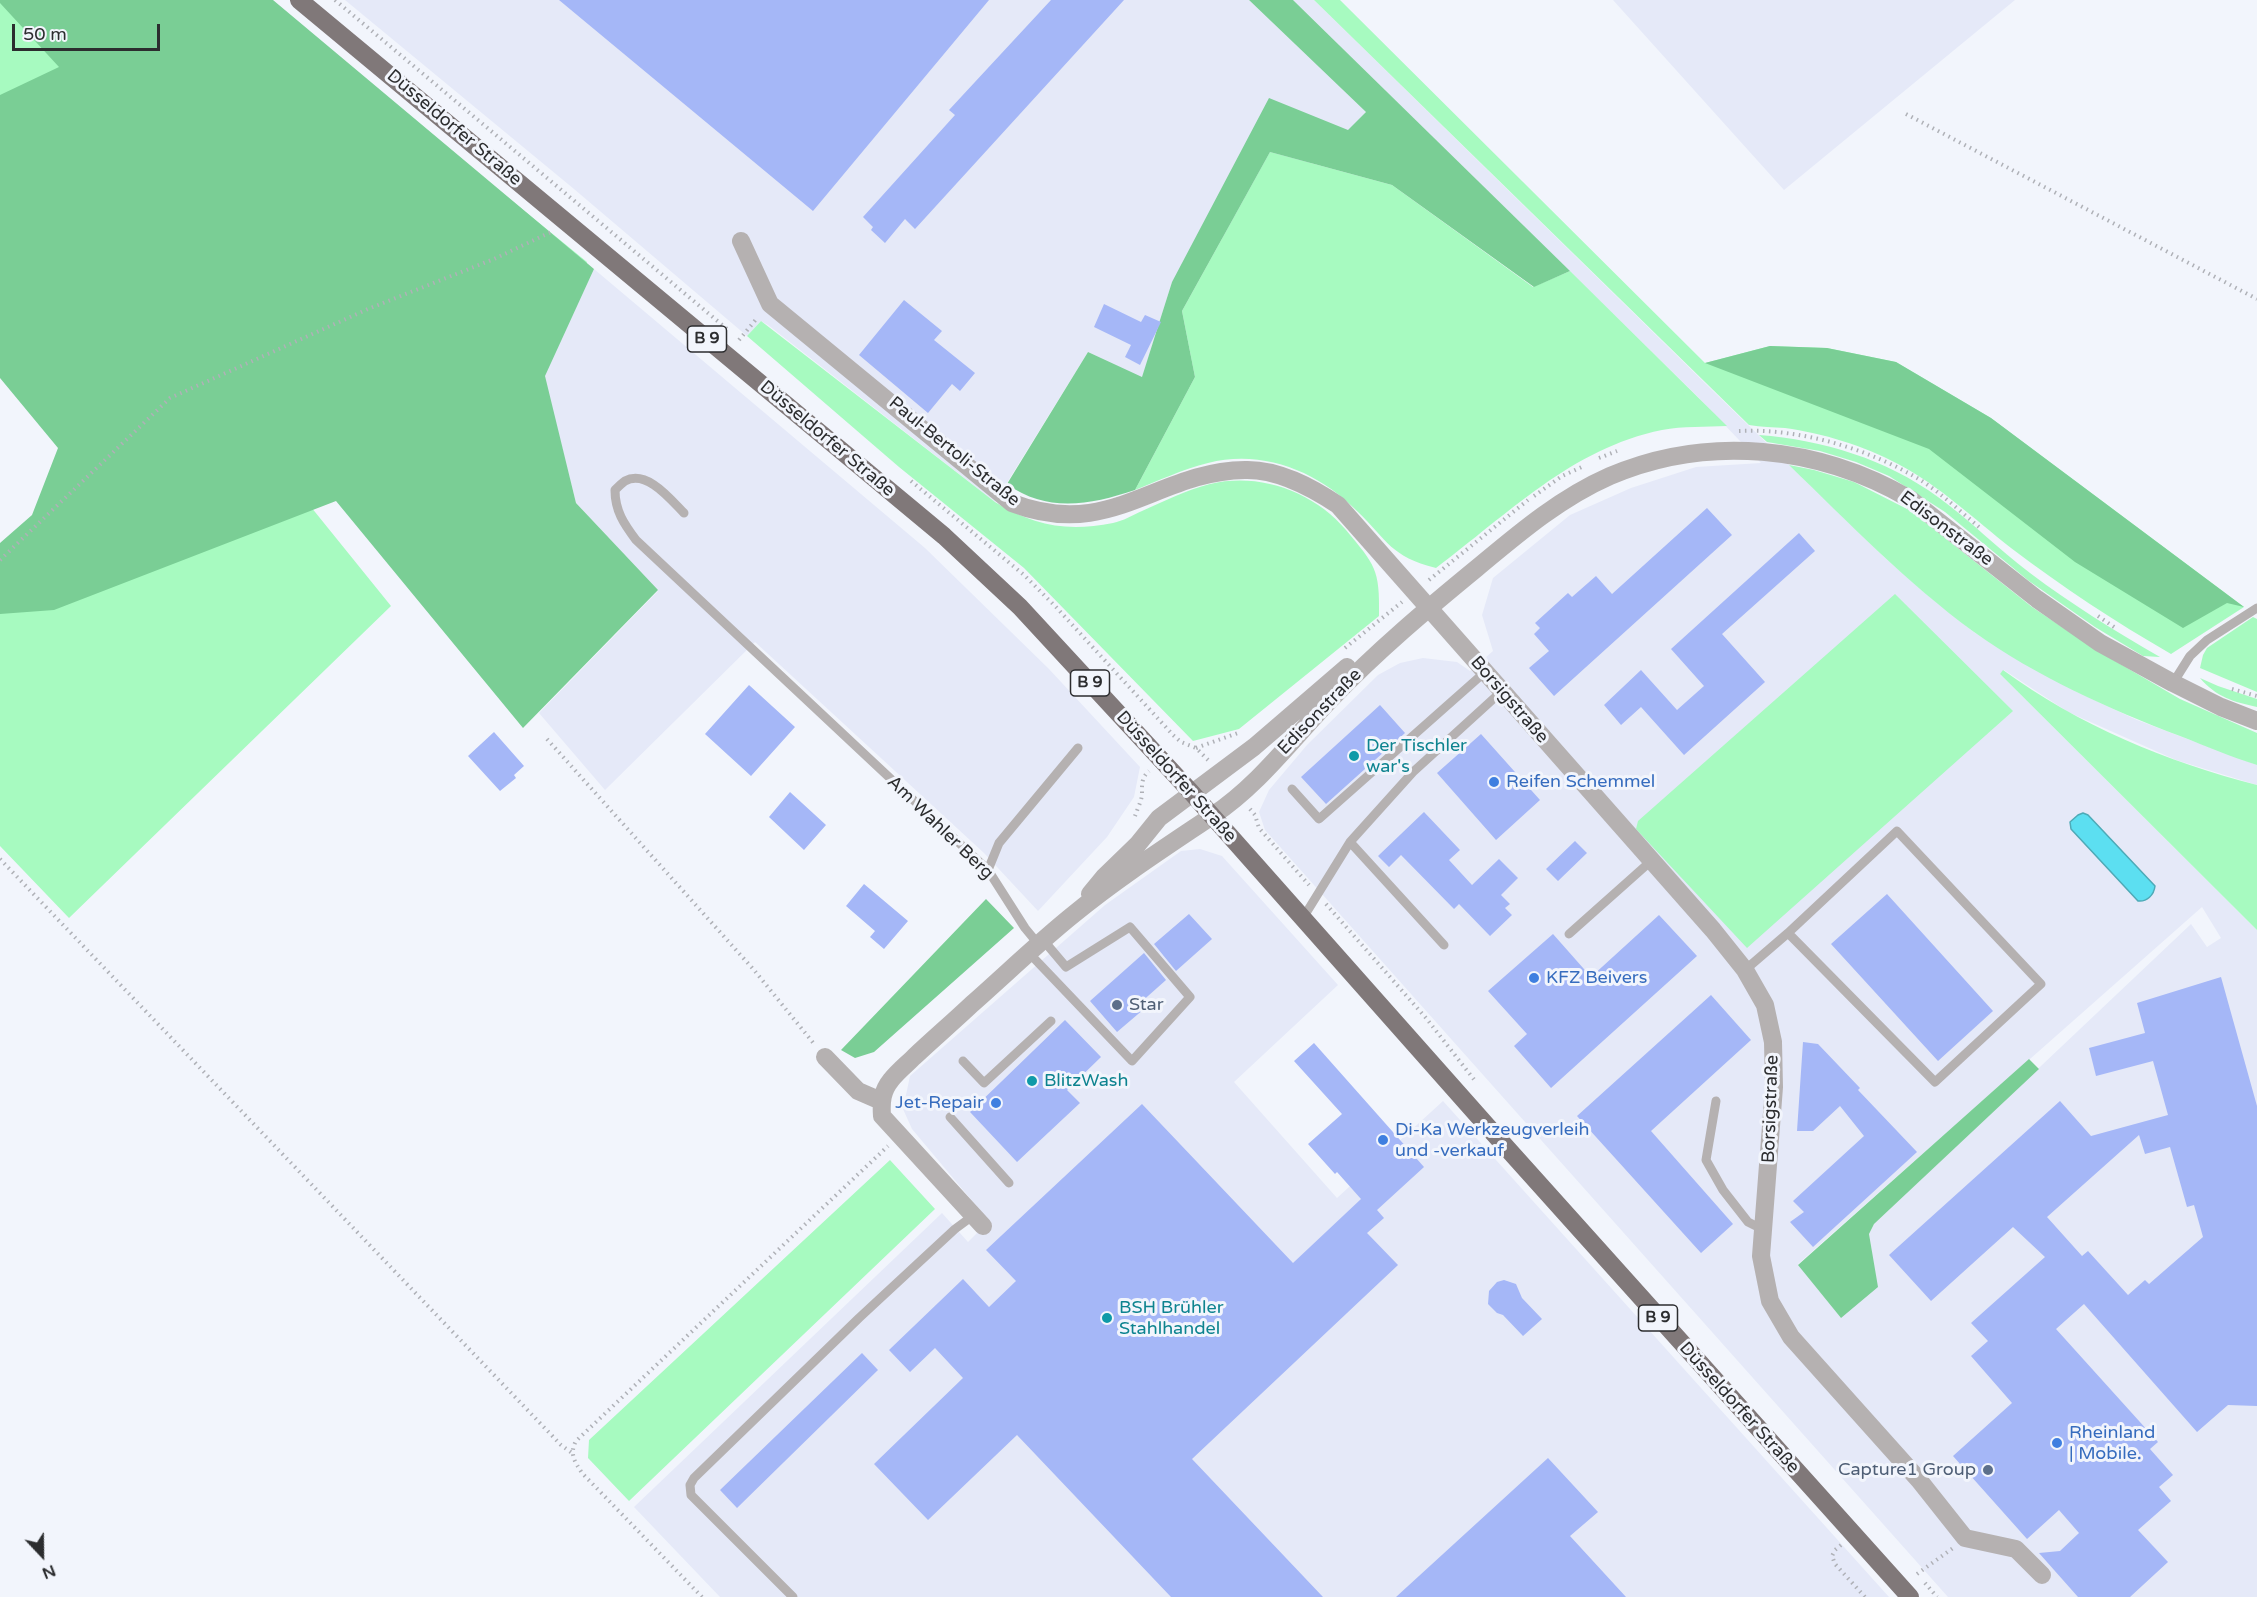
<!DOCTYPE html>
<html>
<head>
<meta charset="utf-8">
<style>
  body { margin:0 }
  #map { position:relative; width:2257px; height:1597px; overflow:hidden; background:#f2f5fc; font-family:"Varela Round",sans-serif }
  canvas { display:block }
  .north { position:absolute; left:12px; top:1525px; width:60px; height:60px; -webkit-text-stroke:4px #f2f5fc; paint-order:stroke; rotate:158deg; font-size:16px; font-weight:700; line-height:24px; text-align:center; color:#2c2d2f }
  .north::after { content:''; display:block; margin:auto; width:21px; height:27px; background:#2c2d2f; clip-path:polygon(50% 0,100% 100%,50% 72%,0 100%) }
  .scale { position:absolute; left:12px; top:24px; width:148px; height:27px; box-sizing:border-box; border:3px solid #2c2d2f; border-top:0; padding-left:8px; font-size:18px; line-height:21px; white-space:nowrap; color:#2c2d2f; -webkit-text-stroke:4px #f2f5fc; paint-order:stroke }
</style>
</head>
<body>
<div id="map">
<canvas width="2257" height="1597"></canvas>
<div class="north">N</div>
<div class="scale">50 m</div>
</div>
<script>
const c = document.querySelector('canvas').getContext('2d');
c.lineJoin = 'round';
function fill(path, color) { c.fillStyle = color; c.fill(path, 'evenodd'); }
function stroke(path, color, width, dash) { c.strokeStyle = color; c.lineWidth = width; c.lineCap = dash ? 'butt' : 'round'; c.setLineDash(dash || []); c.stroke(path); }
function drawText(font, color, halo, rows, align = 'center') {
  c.font = font + ' "Varela Round",sans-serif'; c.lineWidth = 6; c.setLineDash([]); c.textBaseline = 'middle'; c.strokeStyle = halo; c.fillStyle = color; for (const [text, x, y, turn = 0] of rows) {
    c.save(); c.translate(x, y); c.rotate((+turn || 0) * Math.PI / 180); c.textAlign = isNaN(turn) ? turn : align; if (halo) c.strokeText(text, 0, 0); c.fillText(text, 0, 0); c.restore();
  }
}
fill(new Path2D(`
  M345,0H1249L1366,112L1349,130L1172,282L1142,378L1088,352L995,502L768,325L761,321L747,336L574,189Z
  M1293,0H1314L1710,388L1884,557L1925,593L1975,633L2031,667L2079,693L2137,720L2257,765V785L2176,760L2068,712L2004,670L2000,674L2257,930V1597H1948L1265,830L1259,812L1269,790L1307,745L1378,675L1400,663L1423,658L1457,662L1470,671L1493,651L1482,615L1493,578L1570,515L1631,488L1696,467L1761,463L1698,397ZM2202,907L2221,938L2207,947L2191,924L1874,1224L1869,1234L1872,1252L1841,1318L1798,1264Z
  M1613,0H2015L1784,190Z
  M594,269L925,548L1049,669L1140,767L1134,797L1107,837L1038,911L984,853L755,642L605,790L539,713L658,591L576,503L544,376Z
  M1200,849L1222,856L1338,985L1234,1082L1337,1198L1443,1101L1889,1597H720L634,1507L942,1213L968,1242L989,1221L912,1129L903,1109L910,1076L1105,905L1181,851Z`), '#e5e9f8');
fill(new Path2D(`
  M0,0H266L587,262L582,291L346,494L269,455L391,606L69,918L0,846V569L175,412L0,307Z
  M1314,0H1340L1705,363L1770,346L1827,348L1896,362L1991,418L2244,607L2171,654C2114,621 2064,588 2011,548C1974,519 1940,486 1898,464C1865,446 1822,433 1785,428C1773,427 1761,427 1749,425Z
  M1270,152L1392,185L1533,287L1570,271L1727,426C1706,427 1683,426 1662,430C1572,448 1507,515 1436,568C1390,556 1389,542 1357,511C1318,472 1264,449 1208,463C1183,469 1158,481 1135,490L1195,377L1182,311Z
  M761,321L995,502C1034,526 1067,532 1113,523C1123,521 1133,515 1142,511C1164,501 1187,490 1210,484C1260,472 1314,492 1346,530C1375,565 1380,569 1379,616L1239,729L1193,741L1024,568L899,467L747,336Z
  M1759,435C1823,440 1886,459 1938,497C1970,520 1998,549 2030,573C2071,604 2115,631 2160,657L2143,656L2095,627L2029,581L1945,512L1889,476L1856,462L1820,451L1767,442Z
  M1789,465L1814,470L1854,482L1911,511L2032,607L2098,651L2180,699L2257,733V765C2231,757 2206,746 2180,736C2109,709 2037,677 1974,632C1907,583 1849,523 1789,465Z
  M1895,594L2013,711L1747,948L1636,829L1638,821Z
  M2253,617L2257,619V692L2200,668L2203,655L2207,648Z
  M2003,670C2078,725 2167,762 2257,785V930L2000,674Z
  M2200,678L2218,686L2257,699V707C2234,702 2216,697 2200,678Z
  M890,1160L935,1209L629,1501L588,1458L589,1440Z`), '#a7fac0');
fill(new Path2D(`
  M0,0H273L594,269L545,376L576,503L658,590L523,728L336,501L54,610L0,614V543L32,515L58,448L0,378V95L59,67L0,3Z
  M1249,0H1293L1570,271L1534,287L1392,185L1270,152L1182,311L1195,377L1135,490C1090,505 1047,513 1007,484L1088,352L1142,377L1172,282L1269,98L1348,130L1366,112Z
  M1770,346L1827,348L1896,362L1991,418L2244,607L2227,603L2183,628L2075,562L1929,449L1705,363Z
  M986,899L1014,928L874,1052L855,1058L841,1050Z
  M2029,1059L2039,1069L1874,1224L1869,1234L1878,1287L1841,1318L1798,1265Z`), '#7ace95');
const water = new Path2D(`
  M2083,813L2088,815L2155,886C2154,895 2147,902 2138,901L2071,829L2070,822L2078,815Z`);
fill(water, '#5cdff1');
stroke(water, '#4eaab7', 1.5);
fill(new Path2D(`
  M559,0H989L813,211Z
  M1051,0H1124L915,229L905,219L885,243L871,230L873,227L863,217L955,115L949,110Z
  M904,300L942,331L934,340L975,373L960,391L952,384L928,413L859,355Z
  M1104,304L1141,322L1145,315L1161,322L1140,365L1125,357L1131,345L1094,327Z
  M1707,508L1732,535L1554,696L1529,668L1549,651L1534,634L1540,628L1535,623L1568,593L1572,597L1596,576L1612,594Z
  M1799,533L1815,551L1722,634L1765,682L1684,755L1641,707L1621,725L1604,705L1641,670L1677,710L1704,686L1671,649Z
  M749,685L795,727L751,776L705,734Z
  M1380,705L1405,733L1326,804L1301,777Z
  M494,732L524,766L514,775L516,778L500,791L468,756Z
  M1481,734L1540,800L1496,840L1437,773Z
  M790,792L826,825L804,850L769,817Z
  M1424,812L1460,850L1449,860L1472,885L1499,859L1518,878L1501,895L1510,904L1505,908L1512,915L1490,936L1459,904L1454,909L1401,855L1389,867L1378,856Z
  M1575,841L1587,853L1558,881L1546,869Z
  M864,884L908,921L884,949L870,937L875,931L846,906Z
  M1887,894L1993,1011L1938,1061L1831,944Z
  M1189,914L1212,939L1176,971L1154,944Z
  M1659,915L1697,956L1551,1088L1514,1046L1527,1034L1488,991L1553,934L1591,977Z
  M1144,953L1166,980L1139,1004L1144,1009L1117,1032L1090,1001Z
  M2221,977L2257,1106V1406L2228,1405L2197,1432L2084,1304L2056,1329L2158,1442L2150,1449L2173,1475L2159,1487L2171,1501L2138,1530L2168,1562L2130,1597H2078L2039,1553L2060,1551L2079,1533L2059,1510L2027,1539L1953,1456L2012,1403L1971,1356L1988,1341L1971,1323L2045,1257L2013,1227L1931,1301L1889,1255L2060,1101L2091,1136L2168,1115L2153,1061L2096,1076L2089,1048L2145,1033L2137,1003ZM2139,1135L2145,1154L2170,1147L2187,1207L2194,1205L2203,1237L2149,1284L2145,1280L2128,1295L2088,1251L2082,1256L2047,1217Z
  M1711,995L1751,1040L1651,1131L1733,1224L1701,1253L1577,1116Z
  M1065,1020L1101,1057L1067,1090L1080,1103L1017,1162L970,1112Z
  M1803,1042L1818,1044L1860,1088L1858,1090L1917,1152L1813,1247L1790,1222L1804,1212L1793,1201L1864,1136L1840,1106L1813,1131H1797Z
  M1314,1043L1424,1167L1377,1210L1384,1218L1367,1233L1398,1265L1192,1459L1323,1597H1171L1017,1435L928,1520L874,1464L963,1378L935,1348L910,1372L889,1350L963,1279L989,1307L1016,1281L986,1250L1142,1104L1293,1263L1361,1199L1337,1172L1335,1174L1308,1144L1342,1114L1294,1061Z
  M1504,1280L1516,1284L1522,1298L1542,1319L1523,1336L1503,1315L1497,1313L1488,1304L1489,1291L1497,1282Z
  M862,1353L878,1370L737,1508L720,1490Z
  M1548,1458L1598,1512L1570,1536L1626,1597H1396Z`), '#a5b7f7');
stroke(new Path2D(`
  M335,0L727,329
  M1906,114L2257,299
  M739,340L758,317
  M1739,431C1800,428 1870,449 1922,481C1942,494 1961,512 1979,527
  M1599,458L1617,451
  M911,481L1024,575L1056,607L1173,735L1181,742L1196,748L1208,760
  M1534,496L1562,476L1584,466
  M0,560L170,398L368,309L494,259L551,232
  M1429,580L1528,500
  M2098,616L2117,629
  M1345,648L1402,602
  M2232,689L2257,696
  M547,739L754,970L815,1045
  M1196,748L1238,733
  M1250,809L1255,815L1259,828L1309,885
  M1135,816C1137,810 1141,802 1142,795C1142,785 1141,778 1149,771
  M0,859L561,1445L572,1453
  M1326,904L1426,1018L1476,1082
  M1841,1545L1835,1550L1832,1556L1835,1564L1865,1597
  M1917,1574L1953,1548
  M1925,1583L1937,1597
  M702,1597L582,1473C575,1462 569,1454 576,1441L888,1146`), '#afb1b7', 4, [1.5, 4.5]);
stroke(new Path2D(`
  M684,513C671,500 647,469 625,481C622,483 618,487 615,490C615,511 624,524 636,540L988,870L1025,928L1039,945
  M2173,683L2190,656L2207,640L2257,608
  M1292,789L1319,819L1485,672
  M1350,842L1444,945
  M988,870L999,843L1078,748
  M1303,918L1350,842L1413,772L1502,691
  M1569,934L1651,861
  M1029,953L1132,1061L1190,997L1130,927L1066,967L1044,941
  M1745,970L1788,933L1935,1082L2041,984L1897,831L1788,933
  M963,1061L984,1083L1051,1021
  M1716,1101L1706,1160L1723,1190L1748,1222L1764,1230
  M950,1117L1009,1183
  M793,1597L691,1495L690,1485L694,1478L859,1318L955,1229L974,1215`), '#b5b1b1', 9);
stroke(new Path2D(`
  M741,241L770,304L1012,503C1111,541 1157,471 1245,470C1278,469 1311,487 1338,505L1713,930L1745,970L1765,1005L1773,1042L1774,1087L1761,1256L1770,1301L1791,1337L1919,1480L1965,1538L2016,1549L2042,1575
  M1090,894L1104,877L1138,844L1159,818L1254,747L1347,667
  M825,1057L858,1091L881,1101
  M983,1226L882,1116C881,1102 882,1091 891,1080C898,1071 907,1064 914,1057C933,1039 953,1022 972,1004C1006,974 1039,942 1074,914C1118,878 1166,847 1212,816C1259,785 1293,738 1332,698C1377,651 1427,609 1477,568C1519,533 1560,498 1610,476C1708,434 1819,446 1910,499L2037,599L2100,643L2173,683L2221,707L2257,721`), '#b5b1b1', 18);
stroke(new Path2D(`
  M299,0L944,536L1020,607L1191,792L1488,1127L1910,1597`), '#807879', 18);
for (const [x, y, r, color] of [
  [1354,756,6,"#0f9aa8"],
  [1494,782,6,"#3f7fe0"],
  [1534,978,6,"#3f7fe0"],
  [1117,1005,6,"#5c6f8a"],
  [1032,1081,6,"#0f9aa8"],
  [996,1103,6,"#3f7fe0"],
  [1383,1140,6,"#3f7fe0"],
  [1107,1318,6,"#0f9aa8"],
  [2057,1443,6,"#3f7fe0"],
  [1988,1470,6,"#5c6f8a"]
]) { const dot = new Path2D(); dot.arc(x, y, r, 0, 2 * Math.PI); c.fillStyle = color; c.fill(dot); stroke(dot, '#f2f5fc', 2); }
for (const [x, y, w] of [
  [707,339,39],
  [1090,683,39],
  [1658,1318,39]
]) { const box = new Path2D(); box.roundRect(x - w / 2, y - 13, w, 26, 4.5); c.fillStyle = '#f2f5fc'; c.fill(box); stroke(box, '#2c2d2f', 1.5); }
drawText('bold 16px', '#2c2d2f', null, [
  ["B 9",707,339],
  ["B 9",1090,683],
  ["B 9",1658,1318]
]);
drawText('18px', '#2c2d2f', '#f2f5fc', [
  ["Düsseldorfer Straße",454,128,40],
  ["Düsseldorfer Straße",827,439,40],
  ["Paul-Bertoli-Straße",954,452,39],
  ["Edisonstraße",1946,529,37],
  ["Borsigstraße",1509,700,49],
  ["Edisonstraße",1320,712,-46],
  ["Düsseldorfer Straße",1176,777,48],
  ["Am Wahler Berg",940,828,44],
  ["Borsigstraße",1771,1109,-88],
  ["Düsseldorfer Straße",1739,1408,48]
]);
drawText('18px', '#0d838f', '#f2f5fc', [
  ["Der Tischler",1366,746],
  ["war's",1366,767],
  ["BlitzWash",1044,1081],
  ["BSH Brühler",1119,1308],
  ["Stahlhandel",1119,1329]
], 'left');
drawText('18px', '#366cbe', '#f2f5fc', [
  ["Reifen Schemmel",1506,782],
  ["KFZ Beivers",1546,978],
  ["Jet-Repair",984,1103,"right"],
  ["Di-Ka Werkzeugverleih",1395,1130],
  ["und -verkauf",1395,1151],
  ["Rheinland",2069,1433],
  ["| Mobile.",2069,1454]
], 'left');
drawText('18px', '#4e5e75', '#f2f5fc', [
  ["Star",1129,1005],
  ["Capture1 Group",1976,1470,"right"]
], 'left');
</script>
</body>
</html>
